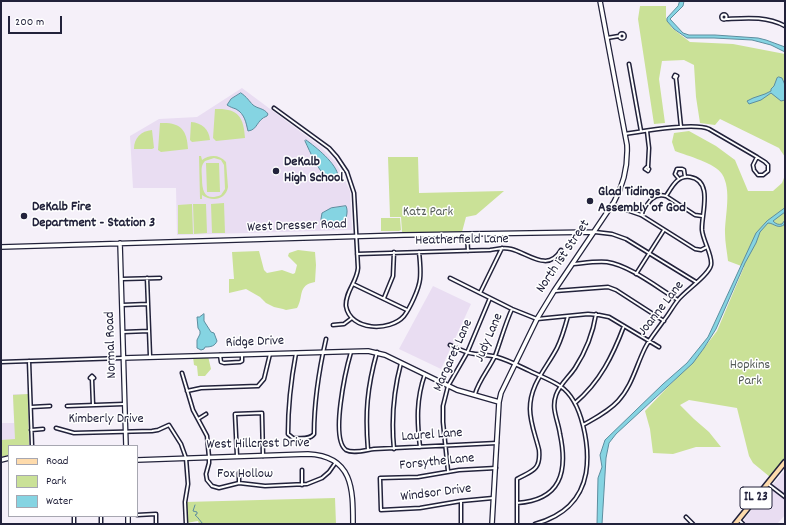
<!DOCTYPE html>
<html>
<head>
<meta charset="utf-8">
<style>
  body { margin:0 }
  #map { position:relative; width:786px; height:525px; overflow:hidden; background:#f5f0f9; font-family:Dekko,sans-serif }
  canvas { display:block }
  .frame { position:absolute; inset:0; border:2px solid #22223b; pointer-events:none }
  .legend { position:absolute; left:8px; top:445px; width:130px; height:72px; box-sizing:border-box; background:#fff; border:1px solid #a7a7b1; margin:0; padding:5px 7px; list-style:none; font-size:12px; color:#22223b }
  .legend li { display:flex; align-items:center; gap:8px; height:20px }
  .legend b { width:20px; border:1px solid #a7a7b1 }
  .scale { position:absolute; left:8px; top:16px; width:54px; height:18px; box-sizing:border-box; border:2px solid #22223b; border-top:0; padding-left:5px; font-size:12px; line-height:14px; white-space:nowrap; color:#22223b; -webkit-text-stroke:3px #fff; paint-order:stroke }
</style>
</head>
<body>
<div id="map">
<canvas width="786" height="525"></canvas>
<div class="frame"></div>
<ul class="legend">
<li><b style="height:5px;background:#fedbac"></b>Road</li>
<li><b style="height:11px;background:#cae197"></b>Park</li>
<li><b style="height:11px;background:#85d4e2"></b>Water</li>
</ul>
<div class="scale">200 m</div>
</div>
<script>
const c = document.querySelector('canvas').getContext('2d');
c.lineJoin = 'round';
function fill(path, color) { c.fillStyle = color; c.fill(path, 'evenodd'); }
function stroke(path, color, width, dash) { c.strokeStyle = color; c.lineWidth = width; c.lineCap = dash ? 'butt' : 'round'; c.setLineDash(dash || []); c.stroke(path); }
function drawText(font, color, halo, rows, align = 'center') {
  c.font = font + ' Dekko,sans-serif'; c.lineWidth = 3; c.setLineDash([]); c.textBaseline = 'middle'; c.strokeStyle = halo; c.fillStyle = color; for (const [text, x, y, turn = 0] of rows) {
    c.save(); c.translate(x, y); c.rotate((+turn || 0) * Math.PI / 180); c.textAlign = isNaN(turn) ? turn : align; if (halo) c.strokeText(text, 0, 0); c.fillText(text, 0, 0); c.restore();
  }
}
fill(new Path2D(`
  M242,88L321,147L336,162L350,191L352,230L177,235L176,188H133L130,136L159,119L197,117Z
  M433,286L471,304L441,369L399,349Z
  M13,394H32L33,446H9V459L1,461V423H14Z
  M785,470V515L777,524H746L744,521L745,518Z`), '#e9ddf2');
fill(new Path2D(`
  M640,6H666V18L672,28L690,42L733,44L785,54V157L779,148L720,119L715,125L700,123L696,97L694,65L684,60L662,61L659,79L665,123L654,124L638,19Z
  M215,109C237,108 244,116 245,138L216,141L213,138Z
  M191,122C202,123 209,129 210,140L192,142L190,140Z
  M160,123C180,122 187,129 188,149L161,152L158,150Z
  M152,130L154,148L152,149H134C134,138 141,131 152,130Z
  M689,131L716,146L735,160L748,191H773L782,183L785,175V459L770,477L753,463L749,456L737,408L689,400L680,405L694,419L709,432L721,447H696L673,454L653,453L650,429L645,411L701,352L717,331L744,267L728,261C727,252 725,242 725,233C725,215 732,190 722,174C715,163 688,156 675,151L672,142L674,133Z
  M199,156H201L202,160C209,155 219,154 226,162L228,187C226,200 212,202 202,195V199H200ZM214,158L221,160L224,165L225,189L221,195C206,201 202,193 202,179C202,172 200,166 205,161Z
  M388,157H418L419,193L504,191L476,215L466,217L462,232H402L401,217H390Z
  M206,163H219L220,192H207Z
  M224,203L225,233H212L211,204Z
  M192,204L193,234H178V205Z
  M193,204H206L207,233L194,234Z
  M381,218H400L401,230L399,231H381Z
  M298,250L315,252L316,265L315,282C297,285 304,297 297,308L286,310L283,309L274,307L266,303L260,297L246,289L229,293V279H234L232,252L259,251L264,270L267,273L282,270L293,274L295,273L297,265L288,256L289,253Z
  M208,356L211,369L205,376H198L197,366L194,365L193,357Z
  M28,394L29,446H9V455L1,457V440L15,439L13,395Z
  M335,498L336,524H199L198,521L186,523L185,502Z`), '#cae197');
const water = new Path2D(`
  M680,1H684L683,6L670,19L683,33L689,35H715L758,38L766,40L785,47V52L771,45L752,40L714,38H687L674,29L667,21V18L678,6Z
  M779,77L782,78L785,85V100L781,101L771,93L761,100L749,104L747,101C755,96 763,96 771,91V89L774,86L777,78Z
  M241,93C247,97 249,101 253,105C258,109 264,108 268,114L267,116C256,120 258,130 248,131C246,123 245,114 236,109C233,108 230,107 227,105L231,99Z
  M306,140C316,147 337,164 338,176L335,178L329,179C319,173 310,152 305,141Z
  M346,206C349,211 346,224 339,227C335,229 327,228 322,227L321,219L322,213L331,208Z
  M785,208V212L773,221C776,224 778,225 782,224L785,220V224C778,230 774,223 768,223L760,232L756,243L745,263L716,329L704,348L693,363L616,434L609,443L606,458L602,524H597L598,478L602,467L600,455L605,440L663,384L687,363L708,337L756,233L767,221Z
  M204,314V321L211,332L214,333L217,341C215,346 211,347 205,347L204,349L201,350L197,348V340L200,334V331L198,328L197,317H199Z`);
fill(water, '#85d4e2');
stroke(water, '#5d8d9f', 1);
stroke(new Path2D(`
  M195,505L193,511L197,512V514L195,515C198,517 200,521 203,524`), '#5d8d9f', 1);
const street = new Path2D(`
  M721.5 17a2.5 2.5 0 1 1 5 0a2.5 2.5 0 1 1-5 0Z
  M726,19C747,18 766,16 785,26
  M619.5 36a2.5 2.5 0 1 1 5 0a2.5 2.5 0 1 1-5 0Z
  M607,38L619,36
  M629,64L641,131
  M675,75L677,76L676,78L674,77Z
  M676,78L681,127
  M274,108L329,148L337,157L347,172L354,193L358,268C357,282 345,292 346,306C350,331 390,332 404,316C410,308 419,289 420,279C421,270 420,261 419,252
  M647,131L649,148L648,167
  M625,134C643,131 694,122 709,129L757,157
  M757,157L765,162L768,165V171L763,175H758L754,170L753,165Z
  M647,167L649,169L648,171L645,169Z
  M679,179L675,174L677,169H682L684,170L685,177
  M612,205L641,215L695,249L701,250L707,247
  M641,215C647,205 652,192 666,196L695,215L702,216
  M595,232L612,234L626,239L696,282
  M467,234L468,251
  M357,254L490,250C498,249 503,247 511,249C528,253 548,273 561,250
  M573,264C584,263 596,261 607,262C629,265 658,288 678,300
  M636,274L664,230
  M147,278L150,356
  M450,278L512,309L537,319L588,314L599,315L609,317L659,347
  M122,279L160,278
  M353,284L407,310
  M555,291L608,287L616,290L664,321
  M480,293L502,248
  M384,298L393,276L394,252
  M122,305L148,304
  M333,325L344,324L352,318
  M123,332L149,331
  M450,345C458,349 466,353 475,354C482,355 490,355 497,357C508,360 519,366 530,371C540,376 551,380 560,386C583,401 590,448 586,473C581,501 561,517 535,524
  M351,352C346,369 330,439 346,450C353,454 366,450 374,449L497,443
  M296,353C291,380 288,406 288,434L293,438C300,438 310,440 314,434C314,401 319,370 326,339
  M220,355L221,362L224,363L240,362L242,361V355
  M29,361L32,446
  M1,362L123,358
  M182,373L193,410L207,436L209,457V463L206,474L207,480L212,486L219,488L239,483L265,486L307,484L322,478L329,472L336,462
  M92,376L94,378L92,379L90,378Z
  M92,379L93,405
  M187,391L201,388L258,386L264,379L270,354
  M475,394C479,380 489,369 495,356C501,340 505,324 512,309
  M575,403C600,382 613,355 624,326
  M67,406L124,404
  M31,407L50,406
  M198,419L206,414
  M583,425C595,418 608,412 618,401C632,386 636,366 645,348C650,338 658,329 664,320C669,314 673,306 678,300C685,291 709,275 711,265C713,256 703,241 702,230C701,214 714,181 690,177C677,175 672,187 666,196
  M56,428L74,433L152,431L158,430L169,425L181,444L186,458L188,484L185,502L186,524
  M31,430L43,429
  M420,447C417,422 416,399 425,374
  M394,449C391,418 393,393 401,363
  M368,450C365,413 367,388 377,352
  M237,456L235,414L262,413L263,456
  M302,470V485
  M448,471L443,422V406L448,386L467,353L490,298
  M239,473V483
  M768,484L785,497
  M493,498L461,501L420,508L381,510L380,478L418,477L459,470L496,468
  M461,501V524
  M517,503C561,500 568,472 560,434C558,420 551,409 556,395C560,384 569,377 575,368C586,351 593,333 596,314
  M137,515L156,514V524
  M74,516V524
  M101,516V524
  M686,517L693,524
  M739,520L743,524
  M517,524V479C531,471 541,471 539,450C536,437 530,423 530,409C530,384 546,369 557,348C562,338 565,327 568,316`);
const secondary = new Path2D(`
  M120,243L126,446
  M1,247L404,235L594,232
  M123,358L368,351L385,355L457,390L499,402
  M1,460L9,458
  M137,460L308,454C353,456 353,489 353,524
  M128,516V524
  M492,524L499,402L501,393L537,319L554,291L614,202C624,184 628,166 627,145L600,1`);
const primary = new Path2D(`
  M735,524L785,462`);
stroke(street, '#22223b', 5);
stroke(secondary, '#22223b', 6);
stroke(primary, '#22223b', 7);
stroke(street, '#fff', 2);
stroke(secondary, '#fff', 3.5);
stroke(primary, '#fedbac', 4);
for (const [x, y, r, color] of [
  [276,171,4,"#22223b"],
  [590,201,4,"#22223b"],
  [24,216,4,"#22223b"]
]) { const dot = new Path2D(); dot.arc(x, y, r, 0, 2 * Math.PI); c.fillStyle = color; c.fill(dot); stroke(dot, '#fff', 1.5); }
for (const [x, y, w] of [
  [756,498,32]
]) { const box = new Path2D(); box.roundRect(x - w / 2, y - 11, w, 22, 3); c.fillStyle = '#fff'; c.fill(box); stroke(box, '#22223b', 1); }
drawText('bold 13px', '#22223b', null, [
  ["IL 23",756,498]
]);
drawText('bold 14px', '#22223b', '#fff', [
  ["DeKalb",284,163],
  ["High School",284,179],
  ["Glad Tidings",598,193],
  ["Assembly of God",598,209],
  ["DeKalb Fire",32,208],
  ["Department - Station 3",32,224]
], 'left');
drawText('14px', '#545b57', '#fff', [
  ["Katz Park",428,213],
  ["Hopkins",750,366],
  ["Park",750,382]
]);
drawText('14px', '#22223b', '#fff', [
  ["West Dresser Road",297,227,-2],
  ["Heatherfield Lane",462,241,-1],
  ["North 1st Street",564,257,-56],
  ["Joanne Lane",662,309,-52],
  ["Judy Lane",490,338,-67],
  ["Ridge Drive",255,343,-2],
  ["Normal Road",112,345,-92],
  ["Margaret Lane",454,356,-66],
  ["Kimberly Drive",106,420],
  ["Laurel Lane",432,436,-4],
  ["West Hillcrest Drive",258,445,-1],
  ["Forsythe Lane",437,463,-6],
  ["Fox Hollow",245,475],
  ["Windsor Drive",436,494,-7]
]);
</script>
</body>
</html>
